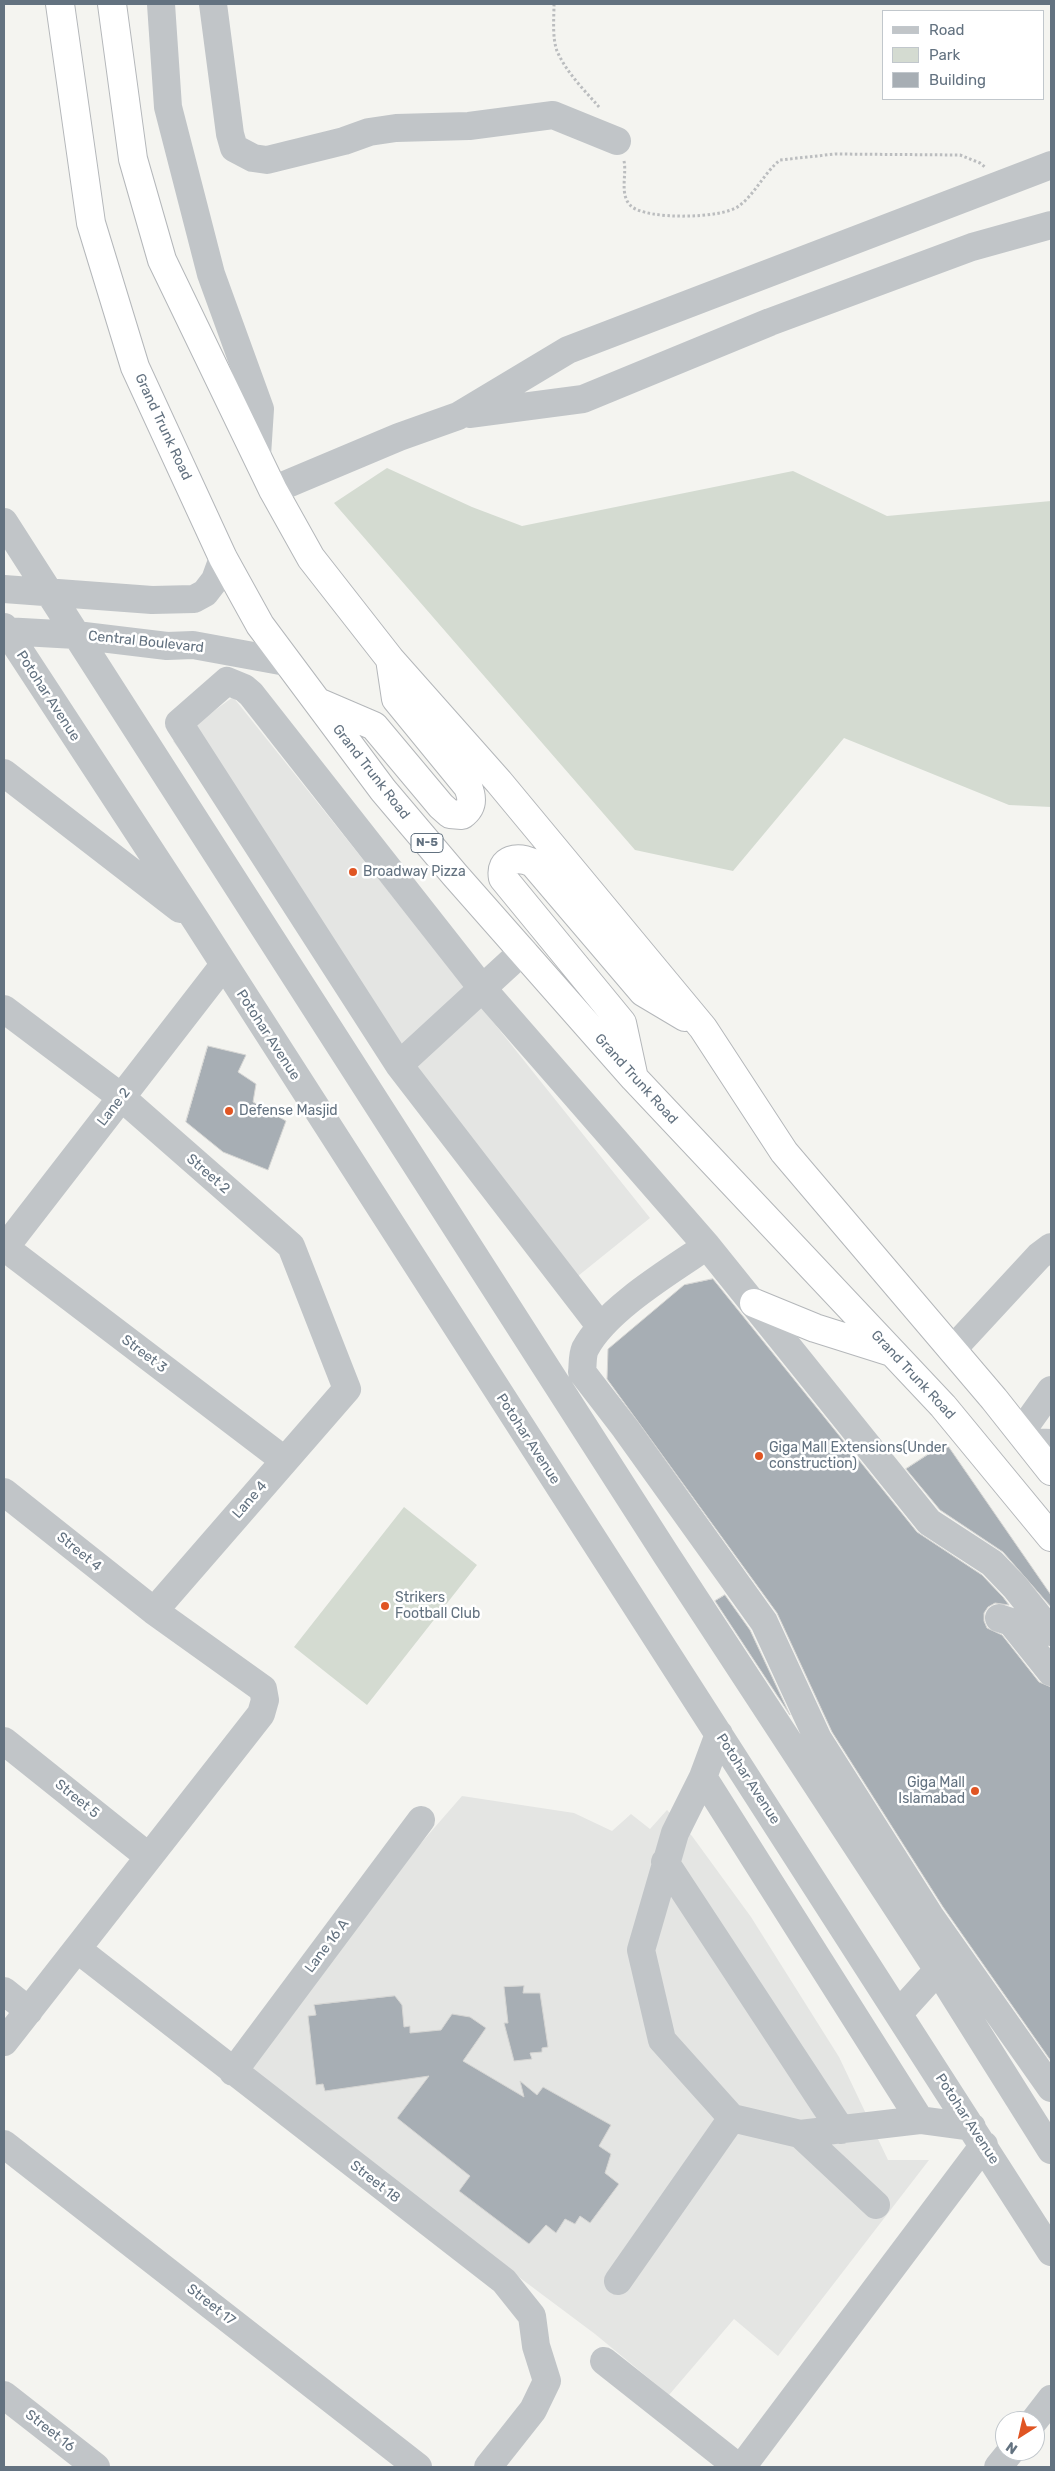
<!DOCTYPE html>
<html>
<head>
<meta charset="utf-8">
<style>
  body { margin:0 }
  #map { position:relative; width:1055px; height:2471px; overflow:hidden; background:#f4f4f0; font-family:Rubik,sans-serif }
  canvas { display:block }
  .frame { position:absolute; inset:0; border:5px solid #637280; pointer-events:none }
  .legend { position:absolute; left:882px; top:10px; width:162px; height:90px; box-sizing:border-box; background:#fff; border:1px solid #c1c7cc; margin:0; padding:6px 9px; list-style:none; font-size:15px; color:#637280 }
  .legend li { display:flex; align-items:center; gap:10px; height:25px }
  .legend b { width:25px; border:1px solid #c1c7cc }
  .north { position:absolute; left:995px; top:2411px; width:50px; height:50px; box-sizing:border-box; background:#fff; border:1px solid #c1c7cc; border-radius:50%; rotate:215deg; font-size:14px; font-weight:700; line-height:20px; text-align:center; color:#637280 }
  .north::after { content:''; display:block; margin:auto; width:18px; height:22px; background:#e05523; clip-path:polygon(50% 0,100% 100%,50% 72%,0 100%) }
</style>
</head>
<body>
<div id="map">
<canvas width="1055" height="2471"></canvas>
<div class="frame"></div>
<ul class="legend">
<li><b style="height:6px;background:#c1c5c8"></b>Road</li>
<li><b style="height:14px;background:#d4dbd1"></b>Park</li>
<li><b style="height:14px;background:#a7aeb4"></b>Building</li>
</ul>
<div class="north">N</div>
</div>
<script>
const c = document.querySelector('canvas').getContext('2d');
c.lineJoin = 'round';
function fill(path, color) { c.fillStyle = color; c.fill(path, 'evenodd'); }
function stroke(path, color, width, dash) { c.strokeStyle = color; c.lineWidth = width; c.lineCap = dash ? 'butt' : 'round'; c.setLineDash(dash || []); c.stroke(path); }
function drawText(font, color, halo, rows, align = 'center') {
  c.font = font + ' Rubik,sans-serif'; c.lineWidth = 5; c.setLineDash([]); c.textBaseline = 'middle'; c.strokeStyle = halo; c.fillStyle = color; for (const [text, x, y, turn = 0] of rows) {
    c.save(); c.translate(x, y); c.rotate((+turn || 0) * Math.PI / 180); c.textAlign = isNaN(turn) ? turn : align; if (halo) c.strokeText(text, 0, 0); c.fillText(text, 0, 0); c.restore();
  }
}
fill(new Path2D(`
  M233,697L650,1218L578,1276L480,1165L173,741Z
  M462,1796L574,1813L612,1831L631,1814L650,1829L667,1810L692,1836L751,1917L839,2057L888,2160H929L778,2356L734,2319L669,2395L595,2334L246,2073L395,1873Z`), '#e4e5e3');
fill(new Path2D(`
  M387,468L472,507L522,526L793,471L887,516L1051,501V807L1009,805L844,738L733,871L635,850L334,503Z
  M404,1507L477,1565L367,1705L294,1647Z`), '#d4dbd1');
const building = new Path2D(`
  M208,1046L246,1055L238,1072L256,1084L253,1102L286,1121L268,1170L223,1152L186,1122Z
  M713,1279L917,1532L982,1575L1003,1597L1009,1605L995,1603L988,1607L984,1613V1621L987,1628L1002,1635L1039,1682L1051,1687V2061L943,1907L832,1732L777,1613L607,1379L608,1349L684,1285Z
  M946,1443L1051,1595V1607L1003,1552L940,1510L906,1469Z
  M725,1595L750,1630L790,1715L715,1601Z
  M524,1986L523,1993H540L548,2047L542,2048V2052L530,2053L532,2059L514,2061L504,2023H508L504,1987Z
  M395,1996L402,2005L404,2027L410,2026V2033L441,2030L452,2014L470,2017L486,2028L463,2061L524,2097L520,2081L537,2095L543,2087L611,2125L599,2146L611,2154L605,2173L619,2184L590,2223L580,2216L575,2224L565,2219L556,2233L546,2225L529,2244L459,2191L470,2176L397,2118L429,2076L325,2091L323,2084L316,2085L308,2016L316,2015L314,2005Z`);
fill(building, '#a7aeb4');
stroke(building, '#d5d5d3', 1);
const highway = new Path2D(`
  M60,4L91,223L135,367L223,558L260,625L383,790L455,875L634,1078L943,1406L1051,1537
  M112,4L133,159L162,260L273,490L311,558L390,659L499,782L703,1028L784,1152L994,1399L1051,1471
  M318,702L374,726L441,806L450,814L462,815C473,807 473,799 468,787L396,699L390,659
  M633,1074L622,1023L503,878C499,858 518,856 533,863L643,992L685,1017
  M754,1303L815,1328L891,1352`);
stroke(highway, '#b4b7ba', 30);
stroke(new Path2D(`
  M554,4C554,18 552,37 557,51C566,72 585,91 600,108
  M624,161C627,174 619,195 631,206C646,220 722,219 739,206C755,194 764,173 780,160L835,154L960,155L980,163L985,167`), '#bbbdbf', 3, [2.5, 2.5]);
stroke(new Path2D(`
  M161,4L168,107L211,274L260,409L257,455
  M213,4L230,134L234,148L253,158L267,160L344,141L369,132L396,128L469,126L553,115L617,141
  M469,414L583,399L770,322L972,247L1051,225
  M273,490L399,437L458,416L568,350L1051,165
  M4,522L667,1556L938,1970L1051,2150
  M4,589L152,600L194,599L205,593L215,580L223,558
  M4,627L197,922L1051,2252
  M4,631L76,635L167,646L193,645L286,662
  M4,773L180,909
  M4,1009L121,1097L291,1246L347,1389L154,1611
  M399,1065L523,951
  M707,1246C670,1271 605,1310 585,1349C582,1356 583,1365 582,1372L625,1428L764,1622L818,1739L930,1916L1051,2088
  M4,1247L284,1460
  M4,1249L223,966
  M600,1326L399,1065L179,723L227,681L244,688L251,694L482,988L707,1246L929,1522L992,1563L1015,1587L1051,1632
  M952,1350L1039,1256L1051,1247
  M1021,1432L1051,1390
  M1028,1442L1051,1443
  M4,1492L154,1611L263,1689L265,1700L261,1714L4,2042
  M999,1618L1011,1622L1051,1672
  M719,1734L703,1777L675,1833L641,1950L662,2040L732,2118L800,2134L920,2120L972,2127
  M4,1741L149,1857
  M703,1777L920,2120
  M665,1862L841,2130
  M77,1949L504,2281L532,2316L536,2346L547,2381L533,2410L488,2467
  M4,1991L29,2011
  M899,2013L938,1970
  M233,2072L421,1820
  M800,2134L876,2205
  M4,2144L418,2467
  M618,2281L732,2118
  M604,2361L738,2467
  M4,2395L96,2467
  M1034,2421L1051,2399
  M742,2467L984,2145
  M998,2467L1011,2451`), '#c1c5c8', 28);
stroke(highway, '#fff', 28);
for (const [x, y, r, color] of [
  [353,872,5,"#e05523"],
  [229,1111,5,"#e05523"],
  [759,1456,5,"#e05523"],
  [385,1606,5,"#e05523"],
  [975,1791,5,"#e05523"]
]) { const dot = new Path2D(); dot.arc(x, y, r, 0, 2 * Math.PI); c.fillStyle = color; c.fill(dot); stroke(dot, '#fff', 2); }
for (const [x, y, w] of [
  [427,843,32]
]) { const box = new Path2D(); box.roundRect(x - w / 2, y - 9.5, w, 19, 4); c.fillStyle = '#fff'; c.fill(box); stroke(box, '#637280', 1); }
drawText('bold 12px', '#637280', null, [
  ["N-5",427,843]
]);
drawText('14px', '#637280', '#fff', [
  ["Grand Trunk Road",163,427,65],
  ["Central Boulevard",146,642,6],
  ["Potohar Avenue",48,696,57],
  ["Grand Trunk Road",371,772,52],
  ["Potohar Avenue",268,1035,57],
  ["Grand Trunk Road",636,1079,48],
  ["Lane 2",114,1107,-52],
  ["Street 2",208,1174,41],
  ["Street 3",144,1354,37],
  ["Grand Trunk Road",913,1375,47],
  ["Potohar Avenue",528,1439,57],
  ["Lane 4",250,1500,-49],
  ["Street 4",79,1552,39],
  ["Potohar Avenue",748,1779,57],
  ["Street 5",77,1799,39],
  ["Lane 16 A",327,1946,-53],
  ["Potohar Avenue",967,2119,57],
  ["Street 18",375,2182,38],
  ["Street 17",211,2305,38],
  ["Street 16",50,2431,38]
]);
drawText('14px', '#637280', '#fff', [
  ["Broadway Pizza",363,872],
  ["Defense Masjid",239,1111],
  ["Giga Mall Extensions(Under",769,1448],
  ["construction)",769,1464],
  ["Strikers",395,1598],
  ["Football Club",395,1614],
  ["Giga Mall",965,1783,"right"],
  ["Islamabad",965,1799,"right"]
], 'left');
</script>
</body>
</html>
